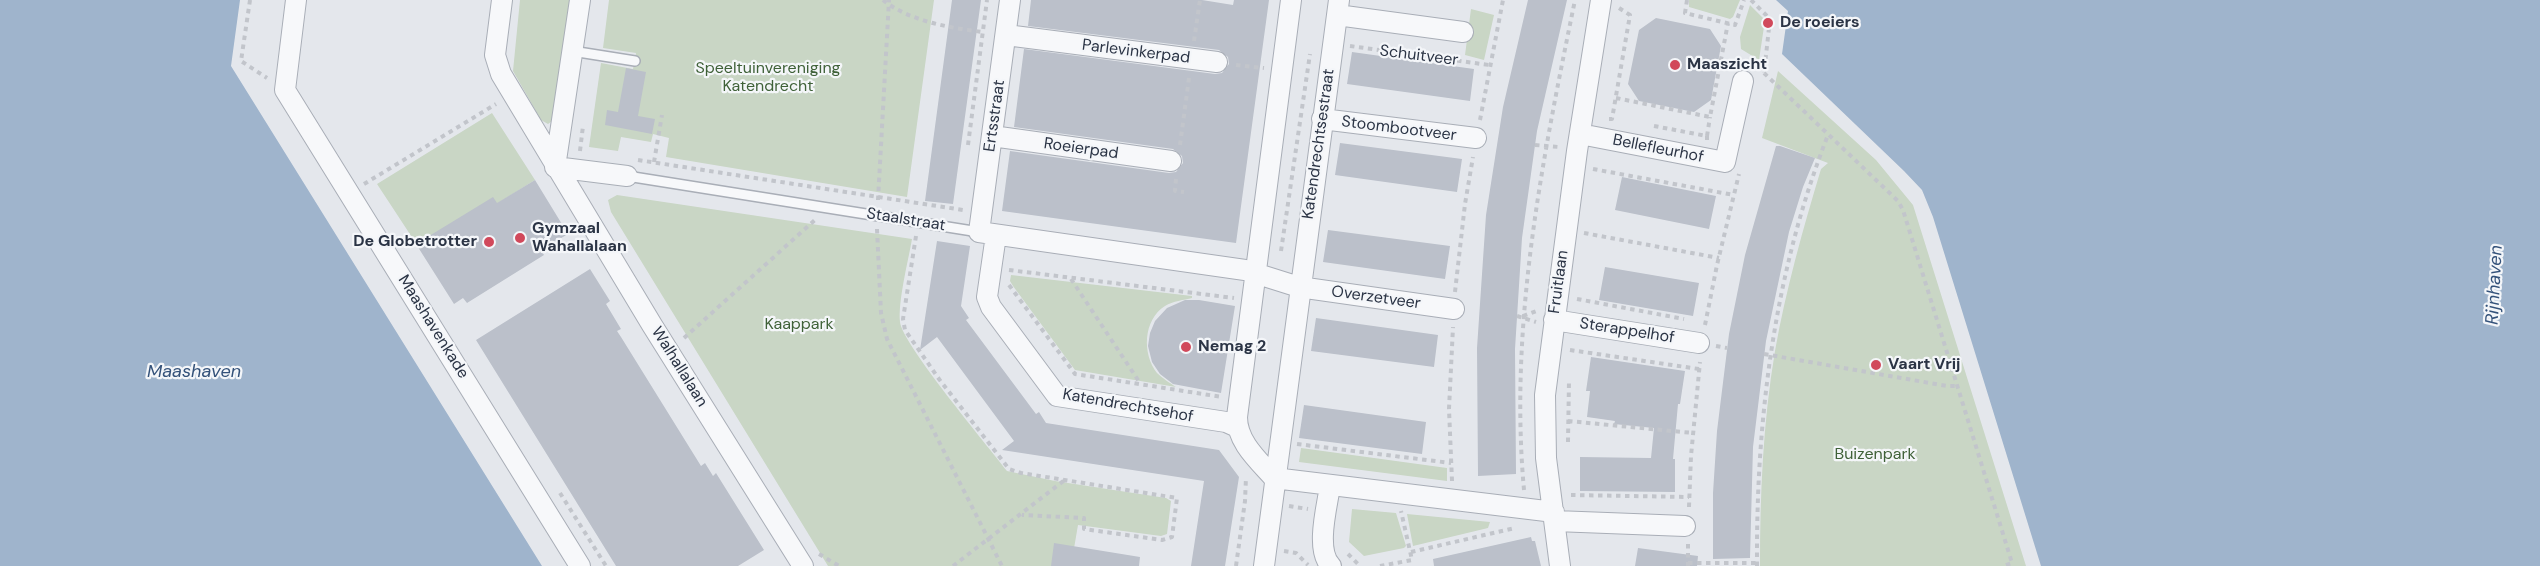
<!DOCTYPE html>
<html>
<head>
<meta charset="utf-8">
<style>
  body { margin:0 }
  canvas { display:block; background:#e4e7ec }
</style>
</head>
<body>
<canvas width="2540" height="566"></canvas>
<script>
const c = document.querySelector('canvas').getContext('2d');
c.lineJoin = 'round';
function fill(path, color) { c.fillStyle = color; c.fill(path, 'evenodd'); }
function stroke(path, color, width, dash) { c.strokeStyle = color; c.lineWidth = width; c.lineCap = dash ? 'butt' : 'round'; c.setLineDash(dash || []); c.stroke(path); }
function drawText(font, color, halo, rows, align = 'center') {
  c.font = font + ' "DM Sans",sans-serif'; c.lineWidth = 4.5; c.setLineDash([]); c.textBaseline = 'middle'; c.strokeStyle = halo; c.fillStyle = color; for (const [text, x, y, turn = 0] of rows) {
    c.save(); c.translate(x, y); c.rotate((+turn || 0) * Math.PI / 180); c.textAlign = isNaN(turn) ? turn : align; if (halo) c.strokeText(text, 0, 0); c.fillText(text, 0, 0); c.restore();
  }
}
fill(new Path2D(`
  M520,0H571L555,119L548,124L541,120L513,71Z
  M609,0H934L907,197L666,157L669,138L653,134L651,142L621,137L618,151L589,147L601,63L633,69L636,53L603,48Z
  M1689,0H1740L1733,17L1730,19L1689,7Z
  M1750,5L1765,20L1759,60L1741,49L1740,37Z
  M1471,9L1494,15L1484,60L1465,55Z
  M1778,71L1876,160L1913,205L2026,566H1760C1760,494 1763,422 1775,351C1786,289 1803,229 1821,169L1828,163L1762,138Z
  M492,113L535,180L421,251L377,184Z
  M617,195L912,239C908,262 898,301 900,322C902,344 988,446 1007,471L1055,481L1166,498L1171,501L1167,534L1161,536L1078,525L1071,566H828L611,212L608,200Z
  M1011,275L1192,296V298C1184,300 1173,301 1165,306C1143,320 1142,354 1157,373C1162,378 1170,383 1176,387L1075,370L1013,286L1010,281Z
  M1301,448L1447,468V481L1299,462Z
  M1352,509L1396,513L1406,546L1404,548L1364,556L1349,542Z
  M1407,514L1490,522L1488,528L1413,546Z`), '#c9d6c5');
fill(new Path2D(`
  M0,0H240L231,66L542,566H0Z
  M1776,0H2540V566H2041L1933,217L1922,190L1904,171L1782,54L1788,11Z`), '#9fb4cc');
fill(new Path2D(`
  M952,0H981L953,204L925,201Z
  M1031,0H1202L1233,5L1234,0H1269L1236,243L1002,211L1010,151L1169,173L1176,172L1183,163L1182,156L1173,149L1014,127L1024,49L1215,74L1222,73L1229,64L1228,57L1219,50L1028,26Z
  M1528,0H1567L1537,131L1522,238L1515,349L1516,474L1478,476L1477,348L1486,215L1503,107Z
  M1656,18L1710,29L1721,46L1711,100L1694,112L1639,101L1628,84L1639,30Z
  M1352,52L1474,69L1470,101L1347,84Z
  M626,68L646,72L638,116L655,119L652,134L605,125L607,110L618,112Z
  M1340,143L1462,159L1457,192L1335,175Z
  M1776,146H1780L1815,158L1803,187L1789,232L1766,341L1753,447L1750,558L1713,559V493L1717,431L1729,334L1745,255Z
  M1622,177L1716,196L1709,229L1615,210Z
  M535,180L568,234L541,250L544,255L467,303L463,298L454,304L416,244L493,197L497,203Z
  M1328,230L1450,246L1445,279L1323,262Z
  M937,241L970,246L961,306L969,318L966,320L1036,414L1039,412L1046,423L1219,450L1239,477L1225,566H1191L1204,481L1002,450L1014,441L937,337L920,350Z
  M1605,267L1699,283L1693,316L1599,300Z
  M590,269L610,301L606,304L621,329L617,331L621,337L701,466L705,463L713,476L716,473L764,550L738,566H616L476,340Z
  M1185,300H1199L1235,306L1221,393L1173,384L1160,374L1152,362L1148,346L1150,333L1155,321L1167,308Z
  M1316,318L1438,335L1434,367L1311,351Z
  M1591,357L1685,371L1680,404H1678L1673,459H1675V492L1580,491V457L1651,458L1654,428L1614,424L1615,421L1587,417L1590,391H1586Z
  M1304,405L1426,422L1422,454L1299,438Z
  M1531,537L1532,541H1535L1541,566H1434L1433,559Z
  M1054,543L1140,557L1139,566H1051Z
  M1638,548L1698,556L1697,566H1635Z`), '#bbc0ca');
const lane = new Path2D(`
  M572,51L635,61
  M627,176L979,232`);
const street = new Path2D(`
  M296,0L285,90L580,566
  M502,0L495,55L501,74L652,325L803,566
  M1010,0L979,232L1245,270L1299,287L1454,309
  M1291,0L1237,417C1237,442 1258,460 1274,478L1554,512
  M1337,15L1463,32
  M1006,35L1217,62
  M1322,119L1476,138
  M1580,134L1725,162L1743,81
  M992,136L1171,161
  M555,167L580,0
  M555,167L627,176
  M996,235L987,297L991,307L1057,396L1226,422L1237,427
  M1554,320L1699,343
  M1330,486C1327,507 1315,550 1331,566
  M1555,521L1685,526
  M1264,566L1339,0
  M1560,566L1546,458L1545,395L1577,151L1601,0`);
stroke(lane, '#a9aeb7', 12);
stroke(street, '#a9aeb7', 22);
stroke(new Path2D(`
  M250,0L241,61L267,78
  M883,0C909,21 950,28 983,32
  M1687,0L1685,13L1735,25L1744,0
  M1751,0L1770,19L1764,73
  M1194,41L1200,0
  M1350,46L1489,65
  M1236,65L1264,68
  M1764,73L1898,201L1903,210L2012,563L2003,566
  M1616,98L1710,117L1728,23
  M1609,119H1612L1630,15L1619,8
  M1480,120L1503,0
  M1654,126L1707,136V140
  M1707,136L1710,117
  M968,145L987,0
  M1180,145L1189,78
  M1535,145L1559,147
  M580,151L583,126
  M638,160L963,210
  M654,162L662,115
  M1593,169L1734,195
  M1176,179L1175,191L1184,192
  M364,184L496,104
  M878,200L889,0
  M877,229L881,313L887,339L1002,566
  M1584,233L1719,258
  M916,236L903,319L905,330L939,379L1009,469L1021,473L1177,498L1172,537L1162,540L1084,529V518L1022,515
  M1281,251L1310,54
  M1009,270L1234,298
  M1071,279L1140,383
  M1009,285L1075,374L1222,397
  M1455,292L1465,204L1473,157
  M1577,299L1684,319
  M1517,316L1536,322
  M1523,316L1539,310
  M1705,325L1717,265L1739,174
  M684,338L816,219
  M1716,346L1727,348
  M1570,350L1699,369
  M1764,354L1947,386H1958
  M1568,421L1693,433
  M1568,442L1569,380
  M1297,444L1451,463
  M1452,481L1449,409L1453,327
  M1524,490C1509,325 1542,161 1575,0
  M560,493L606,566
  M1571,495L1689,497
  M1289,506L1308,509
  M1689,507L1691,456L1700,362
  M1688,544V566
  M1284,551L1296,553L1308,565
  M1411,552L1515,528
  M819,554L839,566
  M1348,554L1360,566
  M1688,563H1757
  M953,566L1066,479
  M1236,566L1245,501L1246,477
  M1380,566L1412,560L1401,511
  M1757,566C1756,420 1774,272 1828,135`), '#c2c5cb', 4, [4.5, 4.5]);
stroke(lane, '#f7f8fa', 9);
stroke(street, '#f7f8fa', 20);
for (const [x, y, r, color] of [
  [1768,23,6,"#d1495b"],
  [1675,65,6,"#d1495b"],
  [520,238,6,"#d1495b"],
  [489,242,6,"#d1495b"],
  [1186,347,6,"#d1495b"],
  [1876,365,6,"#d1495b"]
]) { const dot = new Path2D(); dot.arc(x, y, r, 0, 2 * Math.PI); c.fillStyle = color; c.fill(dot); stroke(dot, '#f4f6f9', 2); }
drawText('bold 16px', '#2b3445', '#f4f6f9', [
  ["De roeiers",1780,23],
  ["Maaszicht",1687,65],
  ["Gymzaal",532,229],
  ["Wahallalaan",532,247],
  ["De Globetrotter",477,242,"right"],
  ["Nemag 2",1198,347],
  ["Vaart Vrij",1888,365]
], 'left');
drawText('16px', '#2b3445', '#f4f6f9', [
  ["Parlevinkerpad",1136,52,7],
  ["Schuitveer",1419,56,7],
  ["Ertsstraat",995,116,-82],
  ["Stoombootveer",1399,129,7],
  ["Katendrechtsestraat",1319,144,-82],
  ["Roeierpad",1081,149,8],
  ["Bellefleurhof",1658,149,11],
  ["Staalstraat",906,220,9],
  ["Fruitlaan",1559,282,-82],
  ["Overzetveer",1376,298,8],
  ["Maashavenkade",433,327,58],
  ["Sterappelhof",1627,331,9],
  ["Walhallalaan",679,367,58],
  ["Katendrechtsehof",1128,406,10]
]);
drawText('16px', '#3f6138', '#f4f6f9', [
  ["Speeltuinvereniging",768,69],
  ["Katendrecht",768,87],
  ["Kaappark",799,325],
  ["Buizenpark",1875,455]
]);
drawText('italic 18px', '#34527a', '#f4f6f9', [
  ["Rijnhaven",2495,285,-87],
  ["Maashaven",194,372]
]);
</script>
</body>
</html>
